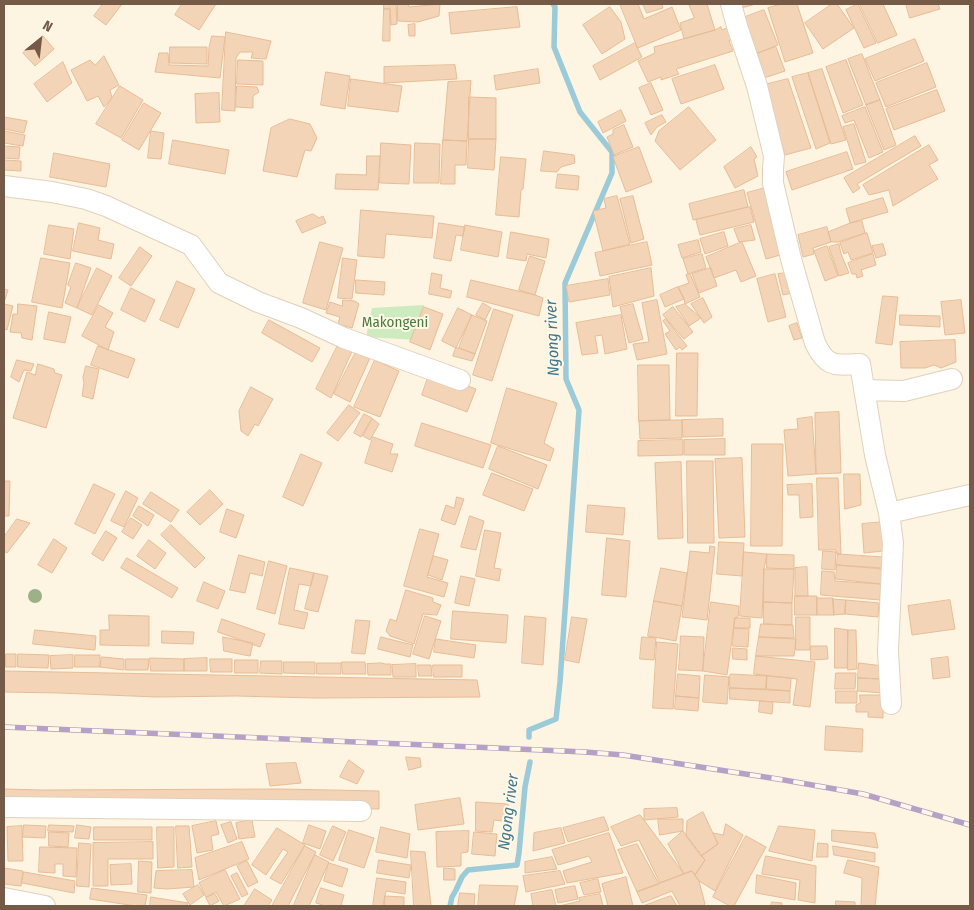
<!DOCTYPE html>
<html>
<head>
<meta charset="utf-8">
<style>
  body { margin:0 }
  #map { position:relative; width:974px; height:910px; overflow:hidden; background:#fdf4e1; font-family:"Fira Sans Condensed",sans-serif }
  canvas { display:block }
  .frame { position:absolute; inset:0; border:5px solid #755b47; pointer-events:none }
  .north { position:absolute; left:15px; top:15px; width:50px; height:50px; -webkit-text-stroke:4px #fff8e8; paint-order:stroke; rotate:29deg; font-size:14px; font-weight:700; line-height:20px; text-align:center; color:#755b47 }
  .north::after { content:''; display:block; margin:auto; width:18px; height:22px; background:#755b47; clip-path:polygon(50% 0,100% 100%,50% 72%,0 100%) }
</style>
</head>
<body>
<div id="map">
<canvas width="974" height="910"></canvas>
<div class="frame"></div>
<div class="north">N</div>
</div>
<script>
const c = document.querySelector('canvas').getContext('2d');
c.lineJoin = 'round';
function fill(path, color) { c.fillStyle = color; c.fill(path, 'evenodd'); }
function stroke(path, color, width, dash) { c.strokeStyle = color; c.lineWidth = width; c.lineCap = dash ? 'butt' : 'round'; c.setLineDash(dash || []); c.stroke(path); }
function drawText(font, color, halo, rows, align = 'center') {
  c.font = font + ' "Fira Sans Condensed",sans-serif'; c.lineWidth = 4; c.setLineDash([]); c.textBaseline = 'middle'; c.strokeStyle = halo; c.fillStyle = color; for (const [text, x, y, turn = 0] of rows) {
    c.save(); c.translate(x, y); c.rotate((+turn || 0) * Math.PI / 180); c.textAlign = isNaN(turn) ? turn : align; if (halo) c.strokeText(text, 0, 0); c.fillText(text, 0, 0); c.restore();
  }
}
fill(new Path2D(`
  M424,305L417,340L366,337L372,308Z`), '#cdebbf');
stroke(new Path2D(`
  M529,737V730L556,719L560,682L579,410L566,379L565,283L612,173V152L580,112L554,47L555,7L553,4
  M450,906L452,897L456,890L462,877L468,870L517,865L519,853L525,787L530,762`), '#9bcad9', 5.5);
const building = new Path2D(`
  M103,4H122L106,25L94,16Z
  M182,4H216L199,30L175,15Z
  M384,4H396L397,24L391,25L390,8L384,9Z
  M398,4H408L409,7L440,4L439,16L418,22L398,21Z
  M620,4H638L644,19L672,7L681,30L638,48Z
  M643,4H662L663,8L647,13Z
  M689,4H707L715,30L684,39L680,23L694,18Z
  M732,4H756L734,10Z
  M782,4H797L813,53L785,62L768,8Z
  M832,4H837L854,28L823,49L805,23Z
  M858,4L876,43L864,48L846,10Z
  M860,4H883L897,35L878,43Z
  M906,4H938L940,9L910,18Z
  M517,7L520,27L451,34L449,13Z
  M610,7L621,22L625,39L602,54L583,25Z
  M384,9H390V41H383Z
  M764,10L778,45L753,55L740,19Z
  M415,24V36H409L408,25Z
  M721,27L722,30L727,28L733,39L729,41L733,51L676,69L679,74L661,80V77L648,82L638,61L655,53L654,47L715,30Z
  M226,32L271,41L266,59L251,58L253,52H240L236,58L235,111L222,110Z
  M43,36L54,49L35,66L23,53Z
  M212,36L225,37L220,78L155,72L159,53H168L169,65L208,66L209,48Z
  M915,39L924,61L875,81L865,59Z
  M635,43L642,57L600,80L593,66Z
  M170,47H207V64L170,63Z
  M776,47L785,71L764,78L756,54Z
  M862,54L880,100L866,105L848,59Z
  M104,56L119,85L110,90L112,98L104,107L98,96L87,101L71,70L90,60L95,65Z
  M238,60L263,61V85L237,84Z
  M846,60L863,105L843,113L826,67Z
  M63,62L72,83L47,102L34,84Z
  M927,63L936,87L886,107L876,83Z
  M455,65L457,79L384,83V67Z
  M715,65L724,89L681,104L672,79Z
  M538,69L540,83L496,90L494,76Z
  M822,69L846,140L831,144L808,73Z
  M326,72L350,76L345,109L321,105Z
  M808,73L830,143L816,149L792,77Z
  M351,79L402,86L398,112L348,106Z
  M788,79L811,148L785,155L764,85Z
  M471,81L467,141L443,140L448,82Z
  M651,83L663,110L651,115L639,88Z
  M120,86L143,100L121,138L96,124Z
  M237,86L257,87L259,92L253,96V108L236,107Z
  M937,90L945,111L894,130L886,109Z
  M219,93L220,122L196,123L195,94Z
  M469,97L496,98V139H469Z
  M880,100L896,145L884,150L866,105Z
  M144,103L161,113L139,150L122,140Z
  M689,107L716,140L680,170L655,141L659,131Z
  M865,107L883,152L869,158L854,120L845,123L842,116Z
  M621,110L626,121L603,133L598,122Z
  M662,115L666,122L657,127L651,135L645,123Z
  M4,117L27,121L24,133L4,129Z
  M290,119L310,124L317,138L311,151L305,150L297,177L263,171L271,128Z
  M854,124L866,162L855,165L843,127Z
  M624,125L633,147L614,155L607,137L613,134V130Z
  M4,131L25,135L23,146L4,143Z
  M151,131L164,133L161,159L148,158Z
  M915,136L921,146L857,184L860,188L853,193L844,178Z
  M469,139H496L494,170L468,168Z
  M173,140L229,150L225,174L169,164Z
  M443,140L467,141L466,165H455V184H441Z
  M381,143L411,145L409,184L380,183Z
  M415,143L440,144L439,183H414Z
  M929,145L938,160L929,165L938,179L893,206L889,190L869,195L863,185Z
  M4,146L20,147L19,159L4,158Z
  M639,147L652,182L626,192L613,157Z
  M751,147L757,157L754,159L758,176L735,188L724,167Z
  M544,151L574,155L575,163L561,167L557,172L541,171Z
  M847,152L853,169L792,190L786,172Z
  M54,153L110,164L106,187L50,177Z
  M367,156H380L378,190L335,189L336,174L366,175Z
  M501,157L526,159L523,189L521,190L519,217L496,215Z
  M4,160L21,161V171L4,170Z
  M558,174L579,176L578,190L556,188Z
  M765,188L784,254L766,259L747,193Z
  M744,190L748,207L693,220L689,204Z
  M617,196L630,244L603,251L593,211L606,208L604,199Z
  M633,196L644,239L631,243L620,199Z
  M883,198L888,212L850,223L846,209Z
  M750,207L754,222L700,235L696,220Z
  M361,210L434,216L432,238L386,234L384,258L358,256Z
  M313,214L319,218L323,216L326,223L302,233L296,221Z
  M862,221L865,233L838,242H831L828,232L850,223Z
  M79,223L100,228L98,240L114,244L111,259L73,251Z
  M439,223L465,227L463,236L456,235L451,261L434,258Z
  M49,225L74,229L70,259L44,254Z
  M465,225L502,232L498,257L461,250Z
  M751,225L755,240L739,242L734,229Z
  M827,227L831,242L813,248L814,254L803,257L798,235Z
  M511,232L549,239L546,258L527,254L526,261L507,258Z
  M724,232L728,246L705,254L700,239Z
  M867,233L873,253L851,260L848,252L844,254L840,243Z
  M698,240L701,252L682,258L678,245Z
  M320,242L343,248L326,310L303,303Z
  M647,242L652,265L600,276L595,253Z
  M742,242L756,276L741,282L736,270L714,278L706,257Z
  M839,244L841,254L849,273L839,276L829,247Z
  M883,244L886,255L876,258L872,246Z
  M827,246L838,276L825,281L814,251Z
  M140,247L152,256L131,286L119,278Z
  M702,254L706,268L688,274L683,259Z
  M873,254L876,265L861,270L863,276L857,278L856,274H852L848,263Z
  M530,256L545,261L535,295L519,290Z
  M41,258L70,263L62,308L32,302Z
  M343,258L357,260L352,299L338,298Z
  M76,263L91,268L77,308L65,303L71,287L68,285Z
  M97,268L112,276L92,315L77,308Z
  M651,268L654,296L613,307L609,277Z
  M711,268L717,286L699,293L692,274Z
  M432,273L442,275L440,288L452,291L450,298L429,294Z
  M787,273L792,293L783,295L778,274Z
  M690,274L700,297L685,304L684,299L678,287L689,283L686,275Z
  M775,274L786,317L768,322L757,279Z
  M608,279L610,295L569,302L566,286Z
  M356,280L385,282L384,295L356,293Z
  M471,280L535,295L543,298L539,316L467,297Z
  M177,281L195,289L178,328L160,320Z
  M678,287L684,299L665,307L660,295Z
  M131,288L155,300L145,322L121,310Z
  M4,289L8,290L5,300H4Z
  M883,296L898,297L892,345L876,343Z
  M703,298L712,317L704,323L691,304Z
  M343,300L355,301L359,304L352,328L338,324L340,317L326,313L330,302L342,306Z
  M657,300L667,354L637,360L633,344L649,342L642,303Z
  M961,300L965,333L945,335L941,302Z
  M483,303L491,308L485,320L476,315Z
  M4,304L13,306L7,330L4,329Z
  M18,304L37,306L32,340L22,338L21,333L10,332L13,314H17Z
  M633,304L643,339L629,343L620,307Z
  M685,304L701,318L689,326L676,307Z
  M99,305L113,313L105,327L114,332L108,350L82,336Z
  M424,307L443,314L430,350L410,342Z
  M673,307L693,332L684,339L663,315Z
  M458,308L472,315L456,348L442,341Z
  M494,309L513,315L492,381L473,375Z
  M49,312L71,317L65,343L44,339Z
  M472,315L487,321L475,354L459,348Z
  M621,315L627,349L605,354L602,335L595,336L598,353L582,355L576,323Z
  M900,315L940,316V327L900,325Z
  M666,319L687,346L682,350L680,347L676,350L665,334L670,331L663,321Z
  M269,320L320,348L312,362L262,333Z
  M797,323L802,338L794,340L789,326Z
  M955,340L956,362L941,368L934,365L925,368H901L900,342Z
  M339,343L353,349L331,398L316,389Z
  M98,346L135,359L128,378L91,365Z
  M456,348H459L475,354L472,361L453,356Z
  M356,352L370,358L350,402L334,394Z
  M677,353H698L697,416H676Z
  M17,360L34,364L31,371L24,370L19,382L11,377Z
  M375,360L399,371L380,417L354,407Z
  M38,364L54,369L55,373L62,375L46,428L13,418L27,372L35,375Z
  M638,365H669L670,420L639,421Z
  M86,366L99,369L93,399L82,396L84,383L83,378Z
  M430,372L476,389L467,412L422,395Z
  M251,387L273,399L258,426L255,424L248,436L241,431L239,411Z
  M507,388L557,403L544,443L554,449L550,461L491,443Z
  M349,405L360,413L338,441L327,433Z
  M839,412L841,473L816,474L815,413Z
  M364,414L372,418L361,437L354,433Z
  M812,417L816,474L788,476L784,430L798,429L797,419Z
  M373,419L379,424L370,440L363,436Z
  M723,419V436L683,437L682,420Z
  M670,420H682V438L640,439L639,421Z
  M422,423L491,445L483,468L415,446Z
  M373,437L393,444L390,454H398L392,472L365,463Z
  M725,439V455H684V440Z
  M683,440V455L638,456V441Z
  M752,444H783L782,546H751Z
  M498,446L547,465L538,489L489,469Z
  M301,454L322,463L303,506L283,497Z
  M742,458L745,537L719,538L715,459Z
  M687,461H713L714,543H688Z
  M681,462L683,538L658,539L655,463Z
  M492,473L533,489L524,511L483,495Z
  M844,474H860L861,505L845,509Z
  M817,478H838L841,554H837L836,550H819Z
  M4,481H10L9,516H4Z
  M94,484L115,494L95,534L75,524Z
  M812,484L813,517L800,518L799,495H788L787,485Z
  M210,490L223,504L200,525L187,512Z
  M126,491L138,498L124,527L111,521Z
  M151,492L179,510L171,522L143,504Z
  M457,497L464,499L455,525L441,520L446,505L454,508Z
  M588,505L625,508L623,535L586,532Z
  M139,506L154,515L148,526L133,516Z
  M227,509L244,515L236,538L220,532Z
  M470,516L484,521L476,550L461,547Z
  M131,518L142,525L133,539L122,532Z
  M17,519L30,523L7,553L4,551V537Z
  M885,522L886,544H883V551L864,553L862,524Z
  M171,525L205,558L195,568L161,535Z
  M420,529L439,534L427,577L448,583L444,597L404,586Z
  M485,530L501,533L494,568L501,569L499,581L476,576Z
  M106,531L117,538L103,561L92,554Z
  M607,538L630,541L626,597L602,595Z
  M54,539L67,548L52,573L38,565Z
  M149,540L166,553L155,569L137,556Z
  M719,542L744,543L742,576L717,574Z
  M710,546L715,547L707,620L682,617L690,551L709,553Z
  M823,551L836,552L835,570L822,569Z
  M744,552L767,554L764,569L762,618L740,616Z
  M767,554L794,555V569L767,568Z
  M838,554L883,557V568L837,565Z
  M239,555L265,562L262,576L250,573L245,593L230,590Z
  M434,556L448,560L442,580L428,575Z
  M127,558L178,588L172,598L121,568Z
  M269,561L287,566L275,614L257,609Z
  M837,565L883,569L881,584L836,579Z
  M807,567L808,596H795V568Z
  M290,568L314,573L311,586L299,584L294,610L308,613L304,629L279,624Z
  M661,568L687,573L682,606L654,601Z
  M764,569H794L792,603L764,602Z
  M822,571L834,572L835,581L881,584L880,600L821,595Z
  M314,573L328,576L318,612L305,609Z
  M461,576L475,579L469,606L455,603Z
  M204,582L225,591L218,609L197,601Z
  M406,590L433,598V602L441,605L437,615L423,614L414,644L390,636L386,631L390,619L396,621Z
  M795,596H817V615H795Z
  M817,598H833L834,615H817Z
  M833,599L846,600L845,614L834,615Z
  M846,600L879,603L878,617L845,614Z
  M950,600L955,629L912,635L908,606Z
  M654,601L682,606L676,641L648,636Z
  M711,602L739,606L738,617L735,618L727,675L703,671Z
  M764,602L792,603V625L764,624Z
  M453,611L508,615L506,643L451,639Z
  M109,615L149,616V646L100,645V630H109Z
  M425,616L441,621L429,659L413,654Z
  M525,616L546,618L543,665L522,663Z
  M572,617L587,619L579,663L565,660Z
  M796,617H810V650H796Z
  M735,618H750V628H734Z
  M222,619L265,634L260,647L218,632Z
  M356,620L370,621L365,654L352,653Z
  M761,624L793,625L794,638L759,637Z
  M734,628L749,629L748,647L733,646Z
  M835,628L848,630L847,668H835Z
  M35,630L96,636L95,650L33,644Z
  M848,630H856L857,669L848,670Z
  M162,631L194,632L193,644L162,643Z
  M681,636L704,637L703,671L679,670Z
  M223,637L253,643L250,656L224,651Z
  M381,637L413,645L410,657L378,649Z
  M642,637L656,638L654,660L640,659Z
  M759,637L796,639L794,656H756Z
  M436,639L476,645L474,658L434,652Z
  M657,642L678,644L673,709L653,708Z
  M811,646H827L828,659L811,660Z
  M733,648L747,649V660L733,659Z
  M6,654H16V667H6Z
  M18,654L49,655L48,668L18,667Z
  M73,655V668L51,669L50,656Z
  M75,655H100V667H75Z
  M756,656L815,662L810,707L793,705L797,679L754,674Z
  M102,657L124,659V670L100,667Z
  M948,657L950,677L933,679L931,659Z
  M150,658L184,659V671H151Z
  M207,658V671H184V659Z
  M126,659H149L148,670H126Z
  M210,659H232V672H211Z
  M235,660H258V673H235Z
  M261,661H282V674L260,673Z
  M284,662H315V674L284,673Z
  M342,662H365L366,674H343Z
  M317,663H341V674H317Z
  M382,663L385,664H391V675H368L367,664Z
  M859,663L883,666V679L858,678Z
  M416,664V677H393L392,665Z
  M418,665H431L432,676H419Z
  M433,665H462V677H434Z
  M4,671L477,680L480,697L315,698L236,696L156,697L59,693L4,692Z
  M836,673H856L855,689H835Z
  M678,674L700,676L699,698L676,696Z
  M731,674L767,676L766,689L730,688L729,677Z
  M705,675L729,677L727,704L703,702Z
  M767,676L791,678L790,691L766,689Z
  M858,678L883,679L882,693L858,691Z
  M730,688L790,691V703L730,699Z
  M836,691H857V703H836Z
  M860,695H883V718L868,717V712H856V705L860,703Z
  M676,696L699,698L698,711L675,709Z
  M760,701L773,702L772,714L759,712Z
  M826,726L863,729L862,752L825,750Z
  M406,757L420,758L421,767L409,770Z
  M349,760L364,771L357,784L340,777Z
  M296,763L301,783L270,786L266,764Z
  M4,789L42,790L280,789L379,791V809L278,806L4,805Z
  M460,798L464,824L418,830L415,805Z
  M476,802L508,804L510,822L494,820L492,832L476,831Z
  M677,808L678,817L644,820V809Z
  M703,812L718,844L701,856L686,836L687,821Z
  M640,815L644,820L684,874L660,883L639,840L621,846L611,827Z
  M604,817L609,830L568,842L563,828Z
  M658,819H683V831L660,835Z
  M252,820L255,837L239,839L236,823Z
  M216,821L219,834L211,836L213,850L197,853L192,826Z
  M231,822L237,839L228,843L221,825Z
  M726,824L743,835L715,891L699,881L695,875L705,860L701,856L718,844L713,833L723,835Z
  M24,825L46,826L45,838L23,837Z
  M49,825L74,826L73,832L48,831Z
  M77,825L91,827L89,839L75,838Z
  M309,825L326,831L320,849L303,843Z
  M22,826L23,861H8L7,827Z
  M176,826H189L192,867L178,868Z
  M333,826L346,832L333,861L320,855Z
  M779,826L815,830L812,861L769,851Z
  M94,827H152V840H94Z
  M157,827H174V867L158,868Z
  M381,827L410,834L407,858L376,852Z
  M277,828L305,845L281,884L270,878L288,852L283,849L266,875L252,865Z
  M561,828L565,843L533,851L534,833Z
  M349,830L374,838L364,868L339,860Z
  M832,830L875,833L878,848L832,841Z
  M469,831L468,852L461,853V866L437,867L436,832Z
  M683,831L705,860L695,875L692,871L684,874L668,844Z
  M49,832L69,833L68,847L49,846Z
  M474,832L497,834L495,856L472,854Z
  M609,833L623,873L567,883L563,871L592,862L589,856L558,865L552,850Z
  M746,836L766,847L734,906H730L713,897Z
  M153,842V859H108V886H93V843Z
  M242,842L249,859L199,880L195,858Z
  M79,843L91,844L89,887L77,886Z
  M818,843L828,844V857H817Z
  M637,844L659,884L637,892L618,850Z
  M305,846L316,852L288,906H272Z
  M833,846L875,853V862L834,855Z
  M40,847L77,848L76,877L63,876V864H55V873L39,872Z
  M411,851L425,852L431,906H414Z
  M315,855L329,862L309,906H296L294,905Z
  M766,856L816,866L815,903L798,900L800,880L762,874Z
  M552,857L557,869L525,873V862Z
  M379,860L411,865L409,878L377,873Z
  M848,860L879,867L875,906H861L862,878L844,873Z
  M139,861L152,862L151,893L138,892Z
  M247,861L258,882L248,887L237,866Z
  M329,863L348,869L342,887L324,881Z
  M131,864L132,884L111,885L110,865Z
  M4,868L23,871L21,886L4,884Z
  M444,868L455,869V880H444Z
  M192,870L194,887L167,889L154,888L156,871Z
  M225,870L240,899L224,906L216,892L206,897L199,883Z
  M560,871L565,884L526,892L523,876Z
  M692,871L699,881L705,904L703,906H680L672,891L642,903L637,892Z
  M24,872L75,881L74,893L22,883Z
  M237,873L248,894L242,897L231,876Z
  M757,875L796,883L795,900L756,893Z
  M626,877L633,906H608L602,884Z
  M377,878L406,882L405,894L386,891L383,906H373Z
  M598,879L601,892L584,895L580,883Z
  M198,885L204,895L190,905L183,894Z
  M480,885L518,886L514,906H478Z
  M575,886L578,899L558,903L555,890Z
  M92,888L147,895L145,906H136L90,899Z
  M321,888L344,895L341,906H326L316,903Z
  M255,889L272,900L268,906H244Z
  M552,890L556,906H533L531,894Z
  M460,893L475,894L474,906H458Z
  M215,894L219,901L210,906L206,898Z
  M600,894L603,906H559L580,901L579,898Z
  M385,896L404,897V906H385Z
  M671,896L677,906H643Z
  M151,897L188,903L187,906H150Z
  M836,901L855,902V906H836Z
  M772,902L782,903V906H771Z`);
fill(building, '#f3d4b7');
stroke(building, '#e7bc97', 1);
const street = new Path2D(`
  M731,4L737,26L757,86L774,156L773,169V183L791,259L815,343C827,368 835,365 860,364L875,455L889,513L893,543L888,651L891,704
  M4,186L52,192L86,199L106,206L191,245L219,283L258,302L301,318L344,338L460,380
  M864,390L904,391L952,379
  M889,513L970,495
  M4,807L361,811
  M4,898L45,906`);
stroke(street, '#e1d1bc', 22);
stroke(street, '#fff', 20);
const rail = new Path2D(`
  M4,727L473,747L585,752L623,755L784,780L863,794L970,825`);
stroke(rail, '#b7a0c6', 5.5);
stroke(rail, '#fff8e8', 4, [11]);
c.fillStyle = '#9cb187';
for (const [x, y] of [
  [35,596]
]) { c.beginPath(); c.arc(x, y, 7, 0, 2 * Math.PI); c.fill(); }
drawText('15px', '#4c7b3e', '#fff8e8', [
  ["Makongeni",395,323]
]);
drawText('italic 16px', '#40778a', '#fff8e8', [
  ["Ngong river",553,338,-92],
  ["Ngong river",509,812,-83]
]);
</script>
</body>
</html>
